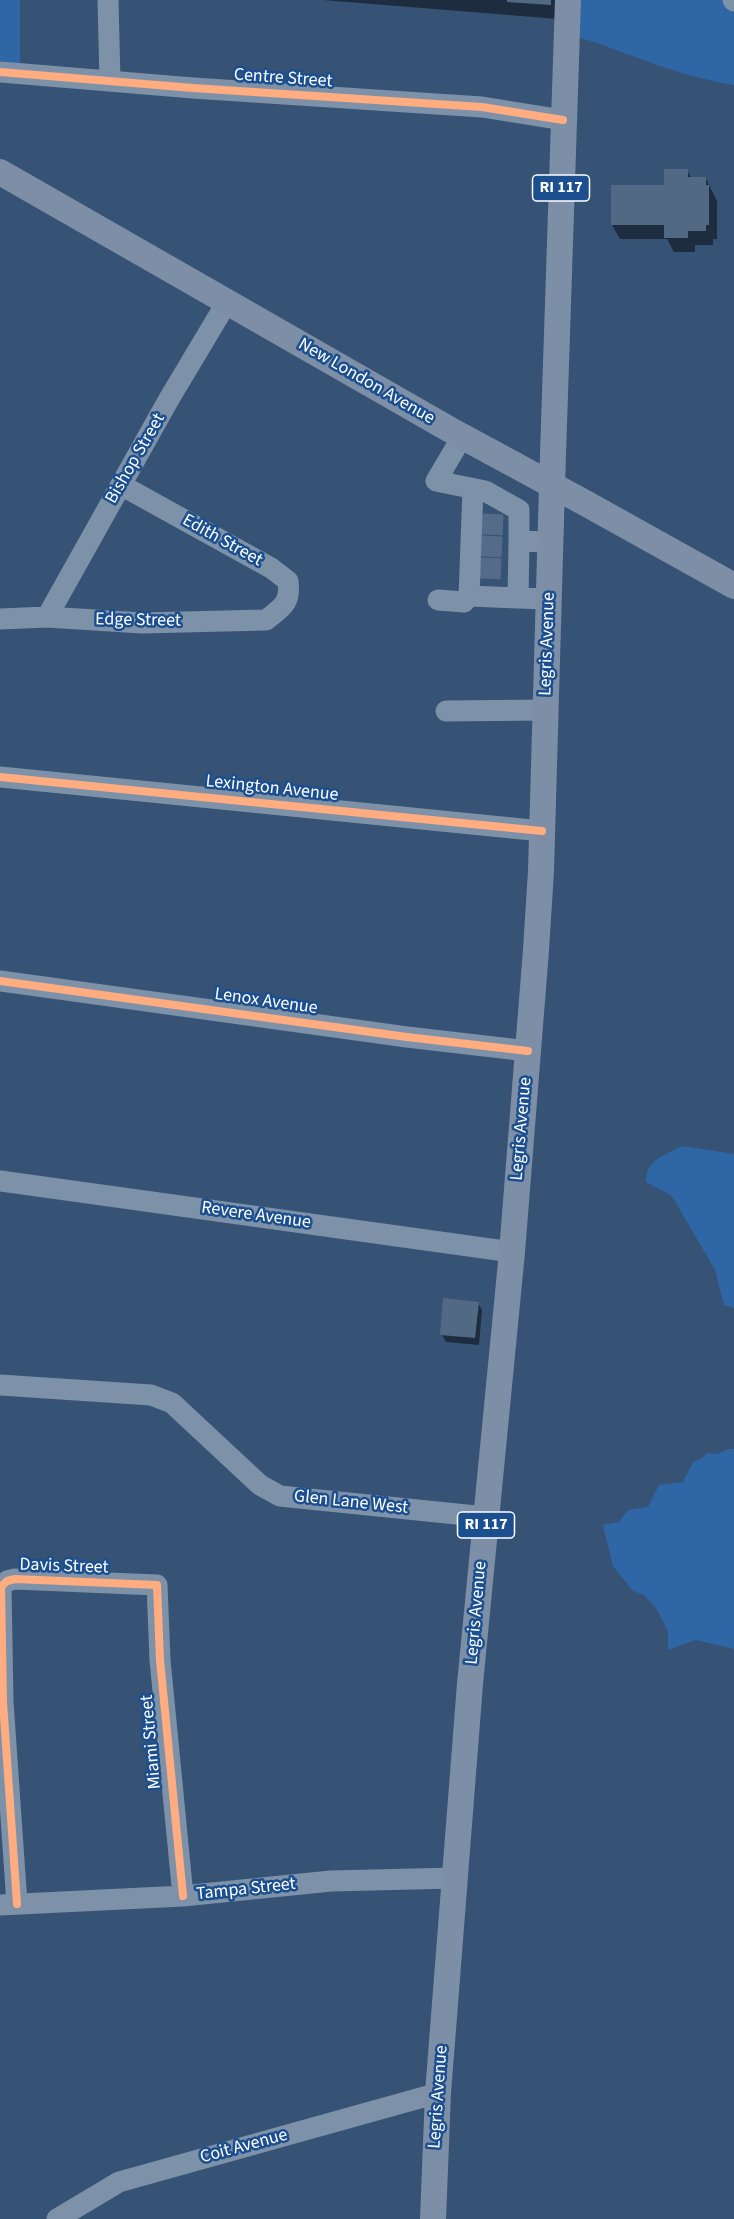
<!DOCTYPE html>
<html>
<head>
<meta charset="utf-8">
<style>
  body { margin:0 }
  canvas { display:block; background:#365274 }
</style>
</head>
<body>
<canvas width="734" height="2219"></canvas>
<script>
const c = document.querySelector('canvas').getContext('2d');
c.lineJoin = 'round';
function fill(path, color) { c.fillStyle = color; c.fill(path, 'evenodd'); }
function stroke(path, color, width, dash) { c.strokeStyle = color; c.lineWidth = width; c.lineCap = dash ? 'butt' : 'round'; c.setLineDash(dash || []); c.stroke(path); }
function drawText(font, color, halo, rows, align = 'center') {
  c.font = font + ' "Source Sans 3",sans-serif'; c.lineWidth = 5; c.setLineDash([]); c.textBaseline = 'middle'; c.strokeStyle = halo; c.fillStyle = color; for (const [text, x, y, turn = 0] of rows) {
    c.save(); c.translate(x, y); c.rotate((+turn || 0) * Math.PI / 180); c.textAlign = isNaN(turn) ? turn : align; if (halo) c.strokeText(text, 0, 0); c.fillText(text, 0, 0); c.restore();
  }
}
fill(new Path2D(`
  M0,0H20V64L0,61Z
  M570,0H734V85C703,80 673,71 643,60C618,51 596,41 571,36Z
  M682,1146L734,1154V1308L724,1305L715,1270L672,1196L646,1182C646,1159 664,1156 682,1146Z
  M729,1449H734V1649L696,1640L668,1650V1631L656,1608L644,1595L633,1591L613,1566L603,1525L619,1522L628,1510L648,1507L659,1485L683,1482L693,1462L701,1459L708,1453L717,1454Z`), '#2f66a5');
fill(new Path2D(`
  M323,0H559L558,19Z
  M687,170L692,179H706L717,201V239H713V245H695V252H674L667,239H620L612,225Z
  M478,1303L482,1310L479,1345L446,1342L442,1335Z`), '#0007');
fill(new Path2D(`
  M507,0H551V5L507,2Z
  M664,169H688V177H706V185H709V225H706V231H688V238H664V225H611V185H664Z
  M443,1298L479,1302L475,1338L440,1335Z`), '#526984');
stroke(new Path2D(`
  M482,524L506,525
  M481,546L505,547
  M480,568L505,569`), '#546c89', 21, [21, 10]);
stroke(new Path2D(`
  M108,0L110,81
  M733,0L734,1
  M0,72L193,88L482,107L563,120
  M462,437L436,481L485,491L519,510V541L551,542
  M473,489L469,596L518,598
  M519,541L518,598L549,599
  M438,600L464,602L469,596
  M47,617L169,399L227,302
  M0,619L47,617L142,623L266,620C282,607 291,604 288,581L271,568L121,485
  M446,711L546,710
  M0,777L542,831
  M0,981L407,1037L528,1051
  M0,1181L512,1252
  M0,1385L151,1395L172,1403L260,1485L280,1496L486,1517
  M17,1904L3,1702L1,1587L7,1581L15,1579L157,1585L160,1660L183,1896
  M0,1905L183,1896L331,1881L455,1878
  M57,2219L119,2182L438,2093`), '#7d92a8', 21);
stroke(new Path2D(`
  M0,172L454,432L587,504L734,586
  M433,2219L438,2093L470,1684L512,1252L536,950L541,871L552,485L568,0`), '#7d8ea7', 26);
stroke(new Path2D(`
  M0,72L193,88L482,107L563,120
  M0,777L542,831
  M0,981L407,1037L528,1051
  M17,1904L3,1702L1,1587L7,1581L15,1579L157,1585L160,1660L183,1896`), '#ffac80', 8);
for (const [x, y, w] of [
  [561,188,57],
  [486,1525,57]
]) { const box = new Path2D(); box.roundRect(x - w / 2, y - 13, w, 26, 4.5); c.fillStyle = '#1b4f8f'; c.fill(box); stroke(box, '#fff', 1.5); }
drawText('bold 16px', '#fff', null, [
  ["RI 117",561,188],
  ["RI 117",486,1525]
]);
drawText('18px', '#fff', '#1b4f8f', [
  ["Centre Street",283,79,4],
  ["New London Avenue",366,382,30],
  ["Bishop Street",136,459,-60],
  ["Edith Street",222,541,29],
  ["Edge Street",138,621,1],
  ["Legris Avenue",548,644,-88],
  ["Lexington Avenue",272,789,6],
  ["Lenox Avenue",266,1002,8],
  ["Legris Avenue",522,1129,-85],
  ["Revere Avenue",256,1216,8],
  ["Glen Lane West",351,1503,6],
  ["Davis Street",64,1567,2],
  ["Legris Avenue",477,1613,-85],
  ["Miami Street",152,1742,-95],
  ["Tampa Street",246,1890,-6],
  ["Legris Avenue",439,2097,-86],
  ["Coit Avenue",244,2147,-15]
]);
</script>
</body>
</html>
